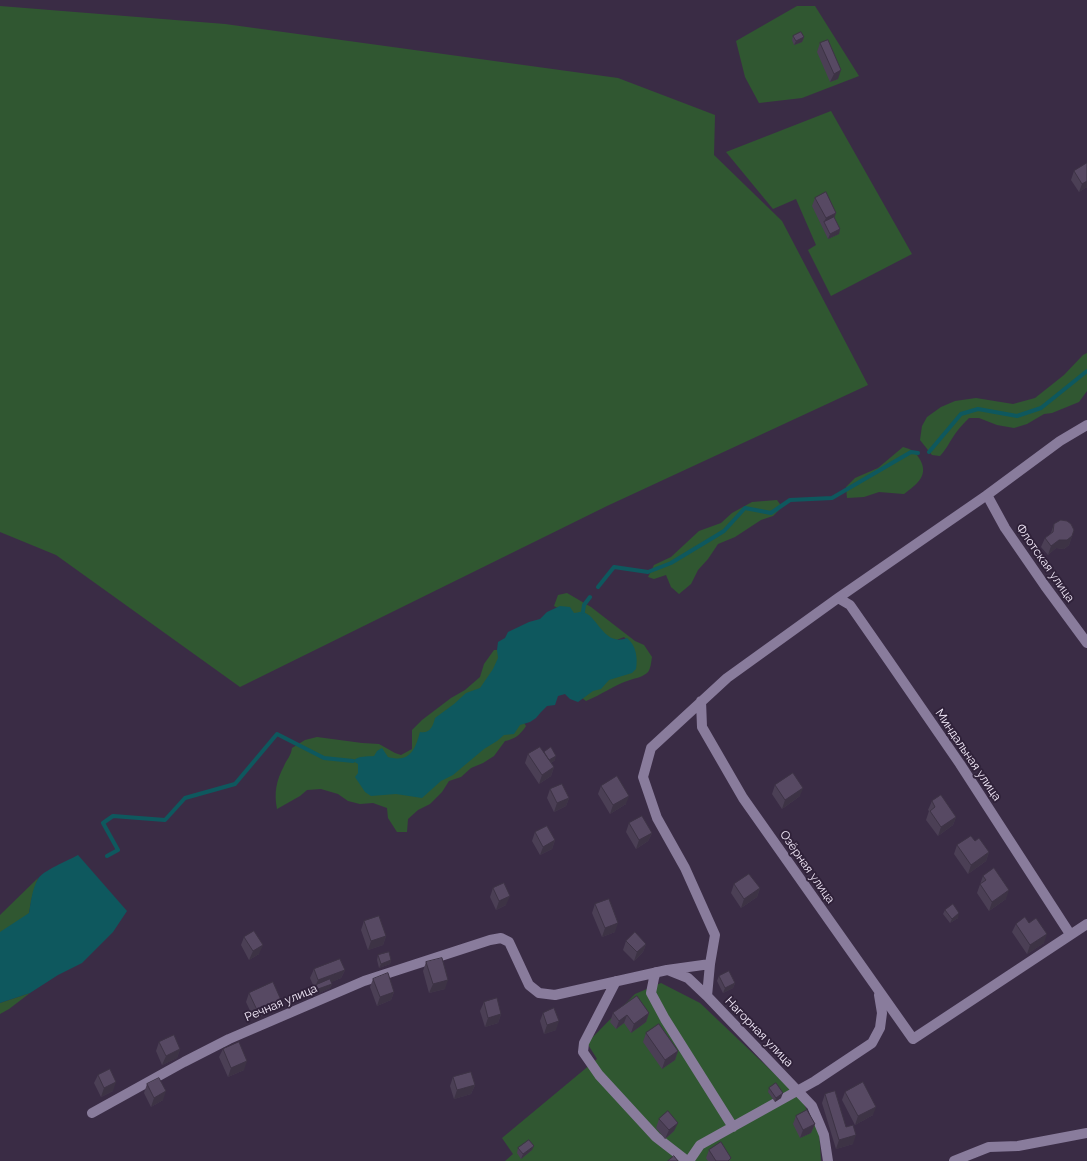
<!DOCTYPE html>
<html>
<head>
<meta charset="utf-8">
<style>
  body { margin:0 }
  canvas { display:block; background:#3a2c45 }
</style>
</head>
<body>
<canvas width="1087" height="1161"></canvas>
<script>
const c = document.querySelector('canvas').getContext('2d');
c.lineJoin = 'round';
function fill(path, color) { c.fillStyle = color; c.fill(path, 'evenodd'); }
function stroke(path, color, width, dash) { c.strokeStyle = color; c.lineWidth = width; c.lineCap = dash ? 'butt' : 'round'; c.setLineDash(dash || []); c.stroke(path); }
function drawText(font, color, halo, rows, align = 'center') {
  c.font = font + ' Raleway,sans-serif'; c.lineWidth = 4; c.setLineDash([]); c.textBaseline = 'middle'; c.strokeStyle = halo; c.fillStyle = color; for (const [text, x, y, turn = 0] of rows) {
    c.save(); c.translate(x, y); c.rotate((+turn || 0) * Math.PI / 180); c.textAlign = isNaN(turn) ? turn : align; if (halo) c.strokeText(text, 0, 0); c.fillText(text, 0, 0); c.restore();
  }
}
fill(new Path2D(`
  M0,6L225,24L618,78L715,115L714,155L782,221L868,385L607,506L240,687L56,555L0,532Z
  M797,6H815L859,76L802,98L759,103L745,77L736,41Z
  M831,111L912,254L831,296L808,250L816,245L796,199L773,209L726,152Z
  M1087,353V391L1079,402L1052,413L1044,414L1027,424L1014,428L997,425L979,418H969C964,423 959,428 955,434C949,443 947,448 940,456L932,455L920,440L922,426L927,417L941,407L955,401L976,398L1013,404L1035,398L1064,375L1083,355Z
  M903,447C912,450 914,450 919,458C930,475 917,484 904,494L879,492L864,497L847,498L846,487L855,478L878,468Z
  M777,500L782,507L773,516L761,520L735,537L718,544L708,559L698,570L691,584L679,594L671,587L666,575L654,579L648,577L654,565L671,557L699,531L721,523L732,513L752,502Z
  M567,593L591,607L635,641L644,645L652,657C651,662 651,668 648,672C643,677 636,678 630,680C614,685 601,695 586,701L581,697L631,644L624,637L614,641L570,614L554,606L558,595Z
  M494,650H499L500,661L486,686L464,699L453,710L446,720H437L436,729L434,734L423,738C417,754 407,764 391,770L374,759L364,766L361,778L370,787L378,790L381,785L382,779C392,775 392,780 401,781C418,782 425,780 440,772L443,776L451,775L460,768L475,751L501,735L513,731L523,721L526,726C520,735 515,739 505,741L494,756L483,763L471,768L461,777L449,781L442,792L430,804L418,810L408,819L407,832H397L388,818L387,808L373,803L360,804L348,801L338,794L321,789L307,790L300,796L277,809C274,793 276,781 284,766C287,759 291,756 292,748L305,740L317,737L362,743L379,744L395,753L401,755L412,749V730L422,720L451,698L465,690L480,677L484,664Z
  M38,878L32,897L29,913L0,943V915Z
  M661,983L700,1003L801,1099L819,1132L821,1161H505L513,1154L502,1138L597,1059L587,1043L635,994Z
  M30,993L9,1009L0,1014V1003Z`), '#305731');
fill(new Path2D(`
  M560,606L570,607L574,613C577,613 580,611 583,612C598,616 604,647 627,638C636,645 638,658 636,669L632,673L609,680L601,689L593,691L578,702L570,699L565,694L558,696L555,705L547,706L541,712L536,718L530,722L520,725L514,734L504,735L497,741L484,749L453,775L441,781L422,798L396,794L371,796L365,792L355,777L358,773V764L353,761C360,755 366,757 374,756L377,751L382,748L388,757C410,763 415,750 420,732C430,734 433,726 435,718L454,704L466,693L480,688L493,669L498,658L497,650L498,642L505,638L508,632L529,622L540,619L547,612Z
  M78,855L127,911L113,932L82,963L58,975L30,993L0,1003V932L29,913C31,902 32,889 38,879C42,871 69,860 78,855Z`), '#0e585e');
stroke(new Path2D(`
  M929,452L961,414L978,409L1017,416L1041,408L1087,371
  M598,587L614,567L648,572L671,563L724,531L745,508L771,513L790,500L832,498L911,452L918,453
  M583,612L584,605L590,597
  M107,856L118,850L103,823L113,816L165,820L185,798L235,784L277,734L324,758L353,761`), '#0e585e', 4);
stroke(new Path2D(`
  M987,495L1005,528L1045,586L1087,643
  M838,598L850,605L889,661L960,764L1070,934
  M701,701L702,727L743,798L913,1039L1087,924
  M668,970L688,978L707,996
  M656,972L654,978L651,993L665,1019L733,1127
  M616,981L584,1043L583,1052L599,1075L656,1137L687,1161
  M92,1113L184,1062L229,1039L364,981L490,940L501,938L509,942L529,985L539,993L555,995L667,970L710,964
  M689,1161L700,1145L815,1081L872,1043L880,1028L882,1013L879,995
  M828,1161L824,1135L812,1106L707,996L710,964L715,935L685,868L657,818L643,777L651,748L727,678L838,598L987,495L1060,441L1087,425
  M954,1161L989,1147L1018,1146L1087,1133`), '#897c9c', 10);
fill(new Path2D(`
  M793,36L804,37L802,42L794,45L792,40Z
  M820,43L838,79L830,82L817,52Z
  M1087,163V187L1079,192L1071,180L1074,171Z
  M815,198L836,213L834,217L840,229L839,234L828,239L812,206Z
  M1054,524L1072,536L1069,545L1064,549L1056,548L1048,555L1041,547L1045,538L1051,533Z
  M544,752L555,760L551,763L554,767L551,776L539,784L525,763L528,754Z
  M775,785L800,796L782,809L772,794Z
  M601,786L626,804L610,814L598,794Z
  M550,789L569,798L566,806L554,812L547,798Z
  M932,801L956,817L953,825L938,836L926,820L929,811L928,810Z
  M629,823L652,833L648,841L636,849L626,832Z
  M535,832L555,840L552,849L540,855L532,841Z
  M975,841L989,852L986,861L968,874L954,854L957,845Z
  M983,876L1006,899L989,911L977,893Z
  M734,884L760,888L757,897L741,908L731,893Z
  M493,888L506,905L496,910L490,897Z
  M595,904L615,932L602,937L592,913Z
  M945,910L958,918L950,923L943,914Z
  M364,921L386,936L383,945L368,950L361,930Z
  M1016,924L1044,943L1027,954L1012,932Z
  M244,937L259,954L249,960L241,945Z
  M626,941L646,944L643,952L634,961L623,950Z
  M378,955L391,960L390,964L379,968L377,960Z
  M426,962L445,989L429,993L423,971Z
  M314,969L345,970L341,978L331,982L332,984L330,988L317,994L310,978Z
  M719,976L735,983L733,988L723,993L717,981Z
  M373,979L394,992L391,1000L377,1006L370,987Z
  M249,993L281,1000L278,1008L254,1019L246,1002Z
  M484,1002L501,1014L498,1023L485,1027L480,1011Z
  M543,1013L556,1030L544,1034L540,1021Z
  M613,1013H649L646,1022L631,1033L624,1023L616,1029L610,1022Z
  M646,1033L678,1051L675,1060L662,1069L643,1042Z
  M159,1042L180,1049L177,1058L162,1065L156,1051Z
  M223,1049L244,1070L228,1077L219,1057Z
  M98,1075L113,1091L101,1097L94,1083Z
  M453,1077L475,1085L471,1094L454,1099L450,1086Z
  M147,1084L163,1100L151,1107L144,1093Z
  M769,1088L781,1098L775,1102L768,1092Z
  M845,1092L873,1115L855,1125L842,1100Z
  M825,1094L846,1127L853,1144L836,1149L822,1103Z
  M796,1116L815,1124L811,1133L800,1138L793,1124Z
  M659,1119L674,1131L665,1139L656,1128Z
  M518,1148L532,1150L521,1159L517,1153Z
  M709,1150L731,1161H708L706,1158Z`), '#4b3f55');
fill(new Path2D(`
  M804,37L802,42L794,45L796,41Z
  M841,70L838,79L830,82L834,74Z
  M1087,181V187L1079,192L1082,184Z
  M836,213L833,221L824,222L826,218Z
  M840,229L839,234L828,239L830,234Z
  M1072,536L1069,545L1064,549L1056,548L1048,555L1051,546L1059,540Z
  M556,756L555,760L545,767L546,762Z
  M554,767L551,776L539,784L542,775Z
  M803,788L800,796L782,809L785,800Z
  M629,796L626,804L610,814L613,805Z
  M569,798L566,806L554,812L557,803Z
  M956,817L953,825L938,836L941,827Z
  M652,833L648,841L636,849L639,840Z
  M555,840L552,849L540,855L543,847Z
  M989,852L986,861L968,874L971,865Z
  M760,888L757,897L741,908L744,899Z
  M1009,890L1006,899L989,911L992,902Z
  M510,896L506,905L496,910L499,901Z
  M959,913L958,918L950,923L952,919Z
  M618,923L615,932L602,937L605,928Z
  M1047,934L1044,943L1027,954L1030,945Z
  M386,936L383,945L368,950L371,941Z
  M646,944L643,952L634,961L637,952Z
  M263,945L259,954L249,960L253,951Z
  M391,960L390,964L379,968L381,964Z
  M345,970L341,978L318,988L316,985L318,980Z
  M448,980L445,989L429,993L433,984Z
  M735,983L733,988L723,993L725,988Z
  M332,984L330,988L317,994L318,989Z
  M394,992L391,1000L377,1006L380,997Z
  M281,1000L278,1008L254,1019L257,1010Z
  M649,1013L646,1022L631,1033L634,1024Z
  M501,1014L498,1023L485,1027L488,1018Z
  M627,1015L624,1023L616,1029L619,1021Z
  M559,1021L556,1030L544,1034L547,1025Z
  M180,1049L177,1058L162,1065L166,1056Z
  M678,1051L675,1060L662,1069L665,1060Z
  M247,1061L244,1070L228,1077L231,1068Z
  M116,1082L113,1091L101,1097L104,1088Z
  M475,1085L471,1094L454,1099L457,1090Z
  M166,1091L163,1100L151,1107L154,1098Z
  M783,1093L781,1098L775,1102L776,1098Z
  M876,1107L873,1115L855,1125L858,1116Z
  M678,1123L674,1131L665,1139L669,1130Z
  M815,1124L811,1133L800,1138L803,1130Z
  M856,1135L853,1144L836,1149L839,1140Z
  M534,1146L532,1150L521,1159L523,1154Z`), '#3d3345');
const building = new Path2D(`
  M801,32L804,37L796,41L793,36Z
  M828,40L841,70L834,74L820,43Z
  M1087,163V181L1082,184L1074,171Z
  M826,192L836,213L826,218L815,198Z
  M834,217L840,229L830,234L824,222Z
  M1061,520L1067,521L1071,524L1074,530L1072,536L1067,540H1059L1051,546L1045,538L1053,532L1054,524Z
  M540,747L554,767L542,775L528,754Z
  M551,747L556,756L549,760L544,752Z
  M793,773L803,788L785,800L775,785Z
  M617,776L629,796L613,805L601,786Z
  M562,784L569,798L557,803L550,789Z
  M941,795L956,817L941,827L930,811L935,807L932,801Z
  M642,816L652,833L639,840L629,823Z
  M547,826L555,840L543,847L535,832Z
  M971,836L975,841L979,838L989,852L971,865L957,845Z
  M994,868L1009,890L992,902L980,884L986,880L983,876Z
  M749,874L760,888L744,899L734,884Z
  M504,883L510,896L499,901L493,888Z
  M609,899L618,923L605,928L595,904Z
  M953,904L959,913L952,919L945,910Z
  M379,916L386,936L371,941L364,921Z
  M1025,917L1029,923L1036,918L1047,934L1030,945L1016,924Z
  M254,931L263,945L253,951L244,937Z
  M635,932L646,944L637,952L626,941Z
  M389,952L391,960L381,964L378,955Z
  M442,958L448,980L433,984L426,962Z
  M340,959L345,970L318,980L314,969Z
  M729,971L735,983L725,988L719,976Z
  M388,973L394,992L380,997L373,979Z
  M330,979L332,984L318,989L316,985Z
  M273,982L281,1000L257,1010L249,993Z
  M637,996L649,1013L634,1024L627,1015L619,1021L613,1013Z
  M497,998L501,1014L488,1018L484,1002Z
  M554,1008L559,1021L547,1025L543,1013Z
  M659,1024L678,1051L665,1060L646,1033Z
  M174,1035L180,1049L166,1056L159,1042Z
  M239,1042L247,1061L231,1068L223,1049Z
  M110,1069L116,1082L104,1088L98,1075Z
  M471,1072L475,1085L457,1090L453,1077Z
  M159,1078L166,1091L154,1098L147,1084Z
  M863,1082L876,1107L858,1116L845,1092Z
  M776,1083L783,1093L776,1098L769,1088Z
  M835,1091L846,1127L853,1125L856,1135L839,1140L825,1094Z
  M807,1110L815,1124L803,1130L796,1116Z
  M668,1111L678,1123L669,1130L659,1119Z
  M529,1140L534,1146L523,1154L518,1148Z
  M721,1142L731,1158L728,1161H716L709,1150Z
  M674,1156L678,1161H668Z`);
fill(building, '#574963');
stroke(building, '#3d3345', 1);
drawText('12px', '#f5ecfc', '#30223a', [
  ["Флотская улица",1045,563,55],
  ["Миндальная улица",968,755,56],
  ["Озёрная улица",807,867,55],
  ["Речная улица",281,1003,-23],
  ["Нагорная улица",759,1032,46]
]);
</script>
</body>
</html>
